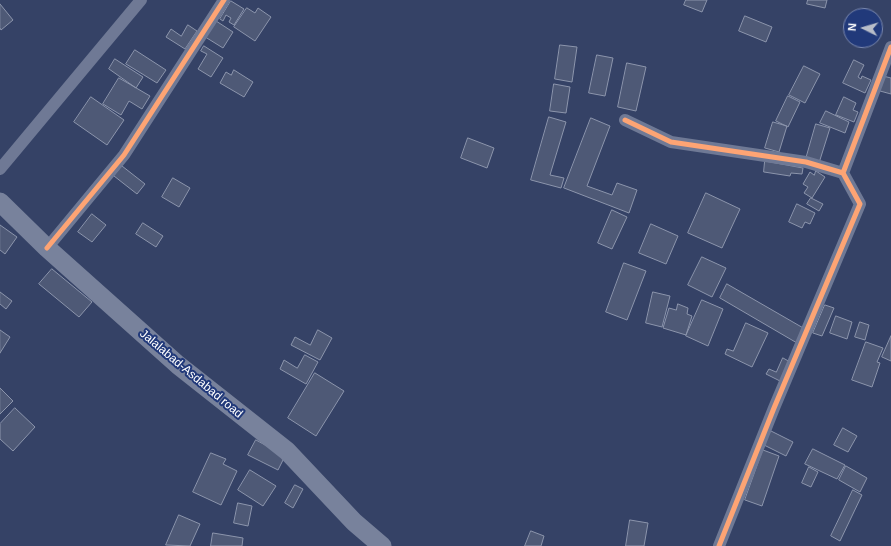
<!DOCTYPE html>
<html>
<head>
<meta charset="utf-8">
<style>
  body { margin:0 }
  #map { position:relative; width:891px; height:546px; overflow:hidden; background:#354266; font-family:Helvetica,sans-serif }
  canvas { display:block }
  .north { position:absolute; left:843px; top:8px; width:40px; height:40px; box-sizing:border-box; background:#21397a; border:1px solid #7a88af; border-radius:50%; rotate:275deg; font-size:11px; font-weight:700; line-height:16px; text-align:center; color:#fff }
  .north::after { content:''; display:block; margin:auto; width:14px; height:18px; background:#b8bdc9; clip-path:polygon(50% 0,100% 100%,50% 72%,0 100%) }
</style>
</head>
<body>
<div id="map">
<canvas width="891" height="546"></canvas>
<div class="north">N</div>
</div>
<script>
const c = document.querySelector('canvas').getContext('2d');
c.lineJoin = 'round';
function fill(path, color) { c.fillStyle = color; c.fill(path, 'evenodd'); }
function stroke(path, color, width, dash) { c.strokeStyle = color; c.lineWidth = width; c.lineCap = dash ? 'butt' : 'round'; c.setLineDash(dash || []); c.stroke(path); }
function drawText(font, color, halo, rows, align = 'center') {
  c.font = font + ' Helvetica,sans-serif'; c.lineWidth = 4; c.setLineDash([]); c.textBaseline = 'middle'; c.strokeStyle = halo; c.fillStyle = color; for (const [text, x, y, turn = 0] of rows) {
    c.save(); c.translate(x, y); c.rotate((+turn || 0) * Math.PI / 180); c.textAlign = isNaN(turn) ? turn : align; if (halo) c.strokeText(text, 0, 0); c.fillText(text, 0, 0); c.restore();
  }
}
const building = new Path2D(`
  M686,0H707L702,12L684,5Z
  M808,0H827L825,8L807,4Z
  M231,1L244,9L234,25L229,22L231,18L226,15L223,21L220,19Z
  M0,4L13,20L1,30L0,28Z
  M247,8L255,13L258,8L271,17L255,41L234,27Z
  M745,16L772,27L766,42L739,31Z
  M213,19L233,32L223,48L202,35Z
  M188,25L197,31L185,49L166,37L171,29L181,36Z
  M560,45L577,47L572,82L555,79Z
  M204,46L223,58L211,77L198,69L207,54L201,51Z
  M135,50L166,70L157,83L126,64Z
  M597,55L613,58L605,96L589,93Z
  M115,59L143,77L136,88L109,69Z
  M854,60L864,65L858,77L861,79L862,76L871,80L865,93L843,83Z
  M627,63L646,67L636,111L618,107Z
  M804,66L820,74L805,103L789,95Z
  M234,70L253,82L244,97L220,83L226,72L231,75Z
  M883,76L891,78V94L880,91Z
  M119,78L150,96L142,109L129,101L121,115L103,104Z
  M554,84L570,87L566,113L550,111Z
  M788,96L800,102L788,127L776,121Z
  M91,97L124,120L107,145L74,122Z
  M844,97L856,103L853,110L858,112L854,122L836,115Z
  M826,111L849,122L845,133L820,123Z
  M549,117L566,122L550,175L564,178L561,188L531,180Z
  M591,118L610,126L587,186L612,195L617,183L637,190L629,213L564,188Z
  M773,122L787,126L779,152L765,148Z
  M816,124L830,128L819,163L806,159Z
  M468,138L494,148L487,168L461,158Z
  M765,161L803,168L802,174L791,173L790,176L764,172Z
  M122,166L145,184L137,194L114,176Z
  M816,171L825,177L812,198L804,193L808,187L803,184L810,172L814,175Z
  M173,178L190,188L179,207L162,197Z
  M706,193L740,209L722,248L688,233Z
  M811,198L823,204L819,211L807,204Z
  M797,204L815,213L810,224L805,222L802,228L789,222Z
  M612,210L627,217L612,249L598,243Z
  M92,214L106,225L92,242L78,232Z
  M143,223L163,236L156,247L136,234Z
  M651,224L678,236L666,264L639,253Z
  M0,225L17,237L5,254L0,250Z
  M702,257L726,268L712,297L688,285Z
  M624,263L646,271L627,320L606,312Z
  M52,269L92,302L79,317L39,284Z
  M727,284L805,329L797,343L720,298Z
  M0,292L12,301L6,309L0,304Z
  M653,292L670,296L662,327L646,323Z
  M702,300L723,309L708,346L686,336Z
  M678,304L688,308L687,314L692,316L686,335L663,328L669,308L676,310Z
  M825,305L834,308L822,336L813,333Z
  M836,316L852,322L847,339L830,333Z
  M860,322L869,325L865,340L855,337Z
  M746,323L768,333L752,367L725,354L727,349L733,351Z
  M0,330L10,337L0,353Z
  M318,330L332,338L320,360L291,345L295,337L310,345Z
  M891,336V361L882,357Z
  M866,342L883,348L877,362L880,363L872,387L852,380Z
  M305,355L318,362L306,384L280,369L284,360L297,368Z
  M783,358L792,363L782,382L766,374L769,369L776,372Z
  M315,373L344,391L316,436L288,418Z
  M0,388L13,401L0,414Z
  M15,408L35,427L13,451L0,439V424Z
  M843,428L857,436L848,452L834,445Z
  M771,431L793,442L786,456L764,445Z
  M256,440L285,456L278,470L248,455Z
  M813,449L845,465L837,479L805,464Z
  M763,450L779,456L762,506L745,500Z
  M211,453L226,459L223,464L237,471L221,505L193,492Z
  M846,466L867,478L860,492L839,480Z
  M809,467L818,472L811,487L802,483Z
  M250,470L276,486L263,506L238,490Z
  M295,485L303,489L293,508L285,503Z
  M853,490L862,495L840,541L831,536Z
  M238,503L252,506L248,526L234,523Z
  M179,515L200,524L190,546L166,545Z
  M630,520L648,523L644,546H626Z
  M531,531L544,536L541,546H525Z
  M213,533L243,538L242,546H211Z`);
fill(building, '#4e5976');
stroke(building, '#8c95ac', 1);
stroke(new Path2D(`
  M625,120L671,142L806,162L843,173
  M0,169L141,0
  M47,248L124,155L224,0
  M719,546L774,408L860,204L843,173L891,47`), '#6f7995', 12);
stroke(new Path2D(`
  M0,202L47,248L178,365L287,451L354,522L382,546`), '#78829c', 19);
stroke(new Path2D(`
  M625,120L671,142L806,162L843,173
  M47,248L124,155L224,0
  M719,546L774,408L860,204L843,173L891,47`), '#fda474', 5);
drawText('12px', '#fff', '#21397a', [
  ["Jalalabad-Asdabad road",191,374,40]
]);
</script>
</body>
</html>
